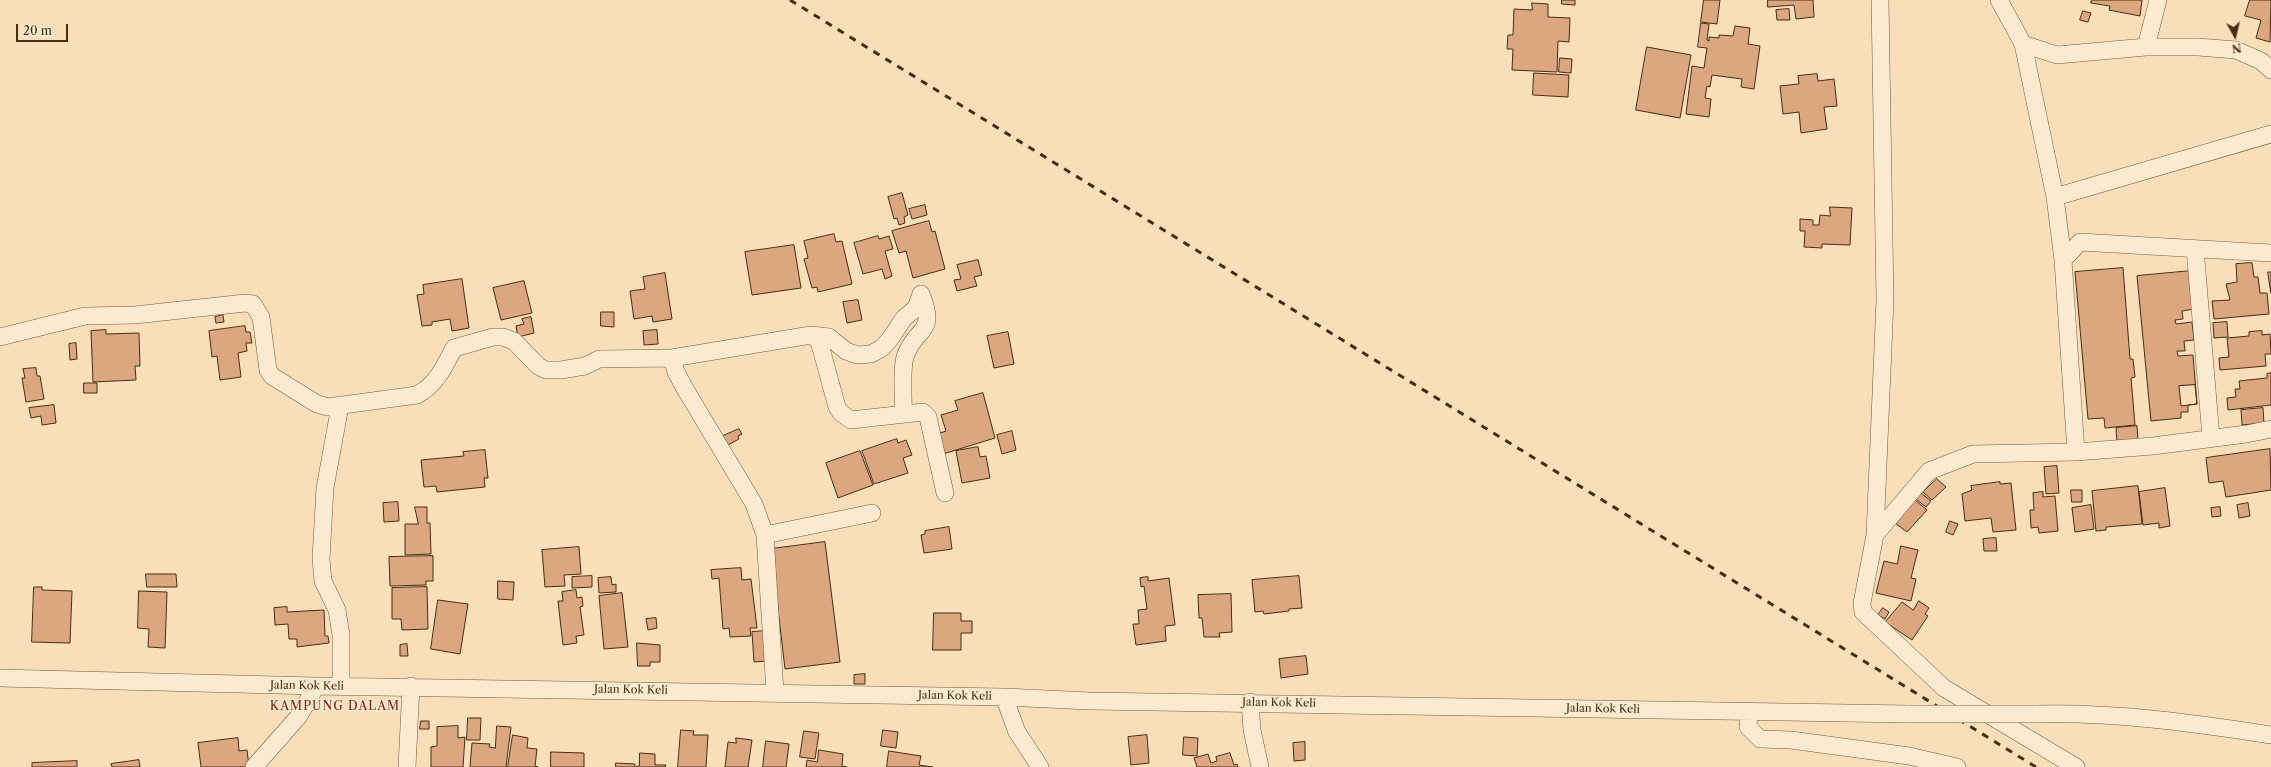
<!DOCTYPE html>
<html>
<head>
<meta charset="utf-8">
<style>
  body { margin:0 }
  #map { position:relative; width:2271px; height:767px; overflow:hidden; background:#f8dfb9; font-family:"Libre Caslon Text",serif }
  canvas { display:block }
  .north { position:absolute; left:2215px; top:16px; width:40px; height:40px; -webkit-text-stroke:3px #faead2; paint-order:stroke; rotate:172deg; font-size:11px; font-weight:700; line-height:16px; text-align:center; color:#432e13 }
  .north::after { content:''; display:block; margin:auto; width:14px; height:18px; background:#432e13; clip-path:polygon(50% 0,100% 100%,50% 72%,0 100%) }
  .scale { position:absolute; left:16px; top:24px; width:52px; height:18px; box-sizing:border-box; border:2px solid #432e13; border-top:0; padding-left:5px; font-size:12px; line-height:14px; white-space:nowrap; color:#432e13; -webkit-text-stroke:3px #faead2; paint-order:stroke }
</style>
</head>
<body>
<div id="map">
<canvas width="2271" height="767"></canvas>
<div class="north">N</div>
<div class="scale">20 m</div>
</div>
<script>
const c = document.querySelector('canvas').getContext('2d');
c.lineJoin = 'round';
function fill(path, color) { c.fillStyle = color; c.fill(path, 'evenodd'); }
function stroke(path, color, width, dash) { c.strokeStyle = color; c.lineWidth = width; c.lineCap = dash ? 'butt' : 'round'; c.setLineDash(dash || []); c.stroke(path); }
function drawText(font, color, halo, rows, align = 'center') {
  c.font = font + ' "Libre Caslon Text",serif'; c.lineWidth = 3; c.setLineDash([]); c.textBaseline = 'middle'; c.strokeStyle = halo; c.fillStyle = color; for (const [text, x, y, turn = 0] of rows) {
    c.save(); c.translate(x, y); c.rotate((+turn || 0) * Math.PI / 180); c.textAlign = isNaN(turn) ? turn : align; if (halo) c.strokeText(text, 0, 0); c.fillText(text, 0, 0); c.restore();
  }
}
const building = new Path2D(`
  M1562,0H1575V5L1562,4Z
  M1704,0H1720L1717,24L1701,22Z
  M1768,0H1813L1814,17L1796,19L1794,5L1768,7Z
  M2092,0H2142L2140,16L2109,10L2110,6L2091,3Z
  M2250,0H2271L2270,42L2256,38L2261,20L2245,16Z
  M1532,3L1548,4V17L1570,18L1569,42L1558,41L1557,72L1512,70L1513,49H1507L1508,35H1513L1514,9L1532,10Z
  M1789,9L1790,20H1777L1776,10Z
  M2083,11L2091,13L2088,22L2080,20Z
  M1701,23L1709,24L1707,40L1709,41V37L1719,38V35L1733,36L1735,26L1750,28L1748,44L1760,46L1754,89L1741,87L1742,79L1712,75L1710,87L1707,86L1705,98L1711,99L1709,117L1686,114L1692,66L1704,68L1707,48L1698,47Z
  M1647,47L1691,55L1680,118L1636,110Z
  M1560,58L1572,59L1571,73L1559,72Z
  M1534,73L1569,75L1568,97L1533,95Z
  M1817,74L1818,81L1834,79L1837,106L1824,107L1827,129L1801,133L1799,112L1783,114L1780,86L1799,84L1798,76Z
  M902,193L908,215L904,217L905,223L899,225L897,218L894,219L888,197Z
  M925,205L927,215L912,219L909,209Z
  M1830,207L1852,208L1850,245L1822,244V248L1804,247L1805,231H1800V219L1813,220V225H1819L1820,215L1830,216Z
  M929,221L932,232L935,231L945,269L913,278L906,251L899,253L892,231Z
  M834,234L836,242L842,241L852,284L818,292L817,287L812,288L804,259L808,258L804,241Z
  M878,236L879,239L889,236L893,249L885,251L892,276L885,279L882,269L863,274L854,243Z
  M794,245L801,288L752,295L745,252Z
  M978,260L982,275L974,277L977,286L957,291L954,280L961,279L957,265Z
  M2252,263L2254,277H2258L2260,293H2267L2269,314L2214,319L2212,301L2230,300L2226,284L2237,282L2236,264Z
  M2123,268L2130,359H2133L2135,377L2131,378L2135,425L2105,428L2104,418L2088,419L2075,272Z
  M2191,271L2194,309L2182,311L2183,319L2175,320L2176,324L2192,322L2194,340L2184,341L2185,351H2177L2178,356L2193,355L2197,404L2188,405V412H2181V418L2151,421L2137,276Z
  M2268,272H2271V293Z
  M665,273L672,319L653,322L652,316L634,319L630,291L645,289L643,277Z
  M462,279L469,328L452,331L450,319L432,322V325L422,326L417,295L424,294L423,285Z
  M524,281L532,313L501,320L493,288Z
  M858,300L862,320L847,323L843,302Z
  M601,312H614V327L601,326Z
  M223,315L224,322L216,323L215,317Z
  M531,317L534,333L518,337L516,326L524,324L522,319Z
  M2227,322L2228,337L2214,338L2213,323Z
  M245,326L246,332H250L252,343H246L247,351L238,353L241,377L220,380L217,356L212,357L209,331Z
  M106,330V334L139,333L140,366H135L136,380L93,382L91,331Z
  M657,330L658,344L644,345L643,331Z
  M2262,331V335L2270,334L2271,354H2265L2266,366L2220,370L2219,358L2229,357L2227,338L2249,336V332Z
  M1008,332L1014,364L994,368L987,336Z
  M76,343L77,359L70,360L69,344Z
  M36,368L37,376H40L44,399L26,402L22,378H25L23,369Z
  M2271,373V405L2228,410L2227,398L2236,397L2235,389H2240L2239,381L2267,378V374Z
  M84,383H97V393H84Z
  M2195,385L2197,404L2181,406L2179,386Z
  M983,393L995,438L943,454L937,434L946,431L941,415L958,410L955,401Z
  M54,405L56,423L42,425L41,416L31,418L29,408Z
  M2263,408L2264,423L2242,425L2241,410Z
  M2137,426L2138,441L2117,443L2116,428Z
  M739,429L742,434L738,436L739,439L728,445L723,436Z
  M1012,431L1016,450L1002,454L997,435Z
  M897,439L898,443L906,440L912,455L903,458L908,473L874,484L862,451Z
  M978,447L980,457L986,456L990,478L962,483L956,451Z
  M2270,449L2271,490L2226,497L2223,481L2209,483L2206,458Z
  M485,450L488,478H484L485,487L437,492L436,486L424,487L421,460L464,456L463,452Z
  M860,451L873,485L838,498L826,463Z
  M2057,466L2059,493L2046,494L2044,467Z
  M1937,479L1946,487L1932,500L1923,492Z
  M2000,482V484L2011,483L2016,530L1993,532L1991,518L1965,521L1962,494L1972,490L1971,486Z
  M2138,486L2142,524L2106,527V530L2096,531L2092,491Z
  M2165,488L2170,526L2159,528V523L2143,525L2139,492Z
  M2071,490H2082V502H2072Z
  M2043,492V497L2055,496L2058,531L2039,533L2038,527L2031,528L2030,510H2034L2033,493Z
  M1921,493L1931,501L1926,507L1916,499Z
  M1915,500L1927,510L1907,532L1895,523Z
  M398,502L399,521L384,522L383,503Z
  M2248,503L2250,516L2239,518L2237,505Z
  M2091,505L2094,529L2075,532L2072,508Z
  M415,507H427V523H430L431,554L405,555V524H418Z
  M2220,507L2221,516L2212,517L2211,508Z
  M1950,521L1958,524L1953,535L1946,532Z
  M949,527L952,549L924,553L921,535L925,534V531Z
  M1996,538L1997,551H1984L1983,539Z
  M825,542L840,662L785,669L771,549Z
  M1901,546L1918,550L1911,578L1916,579L1911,601L1876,593L1884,561L1897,564Z
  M579,547L581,574L564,575L565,586L545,587L542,550Z
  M433,556V581H426V585L390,586L389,557Z
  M741,568L742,580L751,579L757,628H750L751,636L730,637L729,628L723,629L719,578L712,579L711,570Z
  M146,574H176L177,587H147Z
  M592,576V587L572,588V577Z
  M1299,576L1302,608L1289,609V611L1264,614L1263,611L1255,612L1252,580Z
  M611,577L612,585L616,584V592L599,593L598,578Z
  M1148,577V581L1169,578L1175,625L1165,626L1166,641L1136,645L1133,624H1139L1138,610L1147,609L1144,586L1141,587L1140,578Z
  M498,581L514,582L513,600L498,599Z
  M34,587H42V590L72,591L70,643L32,642Z
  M427,587L428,629L402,630L401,619H392V588Z
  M576,590L577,598L582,597L583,606L580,607L584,635L576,636L577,643L563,645L558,601H563L562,592Z
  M139,591L167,592L165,648L148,647L149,629L138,628Z
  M622,593L628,647L604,649L599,596Z
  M1231,594L1232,632L1219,633L1220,637H1204L1202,618H1199L1198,595Z
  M438,600L468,604L460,654L431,649Z
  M1919,601L1929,608L1925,614L1928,616L1912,640L1885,622L1902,602L1913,610Z
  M287,607V612L324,610L325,636H328L329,643L297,647V639H289L288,624L275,625L274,608Z
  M1883,608L1889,612L1885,619L1878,615Z
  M934,613H961V621H972V633H961V650H933Z
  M656,618L657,628L648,630L646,619Z
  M765,631L768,661L754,662L752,632Z
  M637,643L660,645V662H650V666H638Z
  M407,644L408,656H400V645Z
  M1306,656L1308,674L1281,678L1279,659Z
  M865,674V684H854V675Z
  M468,718H481L480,740H467Z
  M421,721H429V729H420Z
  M458,726V738L465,737L463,767H431V747L437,746V727Z
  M497,726L511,727L506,767H470L472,743L490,744L489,747L495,748Z
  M681,730L694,731L693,735H708L706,767H678Z
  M883,730L898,732L896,748L881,746Z
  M804,731L819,733L815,759L800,757Z
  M513,735L528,738L527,748L537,749L535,766L538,767H508Z
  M1147,735L1149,763L1131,765L1128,737Z
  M1184,737L1198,738L1197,756L1183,755Z
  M238,738L239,751L247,750L249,767H201L198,743Z
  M736,738L752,740L748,767H725L728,742L736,743Z
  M766,741L789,744L786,767H763Z
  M1305,742V760L1294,761L1293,743Z
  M819,750L843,754L842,766L847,767H806L807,760L817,762Z
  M889,751L921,756L919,765L933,767H887Z
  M551,752L584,753V767H551Z
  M640,753L655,754V765H666L665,767H636L639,766Z
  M1230,753L1234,765L1237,764L1238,767H1197L1194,758L1208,754L1211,763L1217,761L1216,757Z
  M139,760L140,767H112L111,764Z
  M77,761V767H32V763Z
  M616,763L635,764V767H616Z`);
fill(building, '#dca681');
stroke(building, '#432e13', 1);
const minor = new Path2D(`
  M1880,0L1885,300L1875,535L1862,603L1863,612L1944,688L2076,767
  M1999,0L2023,44L2055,197L2063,260L2076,452
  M2023,44L2057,55L2146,47H2198L2236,50L2261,61L2271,70
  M2146,47L2158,0
  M2055,197L2271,134
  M2195,249L2211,437
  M2063,260L2080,242L2270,253
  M811,335L819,341L837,407L841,413L851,420L923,412L928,417L945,493
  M0,337L85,316L135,315L245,303L253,304L261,317L268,370L272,376L317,404L328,407L417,395C437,384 444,367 454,348L493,337H503L514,341L538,366L546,370H561L585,366L599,359L672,358L811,335L829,337L846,351L857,355L871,354L882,348L890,339L904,318L916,308L921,294
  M672,358L676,372L684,387L754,504L765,535L775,692
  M340,406L325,488L321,559L323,581L337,610L341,635V686
  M903,413C904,397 901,371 905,357C915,326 938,335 921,294
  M765,535L872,513
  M1875,535L1929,471L1973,454L2076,452L2153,446L2246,434L2271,429
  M0,678L316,686L1004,697L1090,701L1910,714
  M1004,697L1017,732L1040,767
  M1250,702L1252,730L1260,767
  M1749,711L1748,727L1760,739L1791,740L1909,756L1957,767
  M2036,714C2114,712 2194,723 2271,735
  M254,767L299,716L316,686
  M407,767L411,686`);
stroke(minor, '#705a3c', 18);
stroke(minor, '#faead2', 17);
stroke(new Path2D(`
  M790,0L2036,767`), '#432e13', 3, [7, 7]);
const minorBridge = new Path2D(`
  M1910,714H2036`);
stroke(minorBridge, '#705a3c', 18, []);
stroke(minorBridge, '#faead2', 17);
drawText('11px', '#432e13', '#faead2', [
  ["Jalan Kok Keli",307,686,1],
  ["Jalan Kok Keli",631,690,1],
  ["Jalan Kok Keli",955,696,1],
  ["Jalan Kok Keli",1279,703,1],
  ["Jalan Kok Keli",1603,709,1]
]);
c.letterSpacing = '1px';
drawText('12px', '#7a1f14', '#faead2', [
  ["KAMPUNG DALAM",335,707]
]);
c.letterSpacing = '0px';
</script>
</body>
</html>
